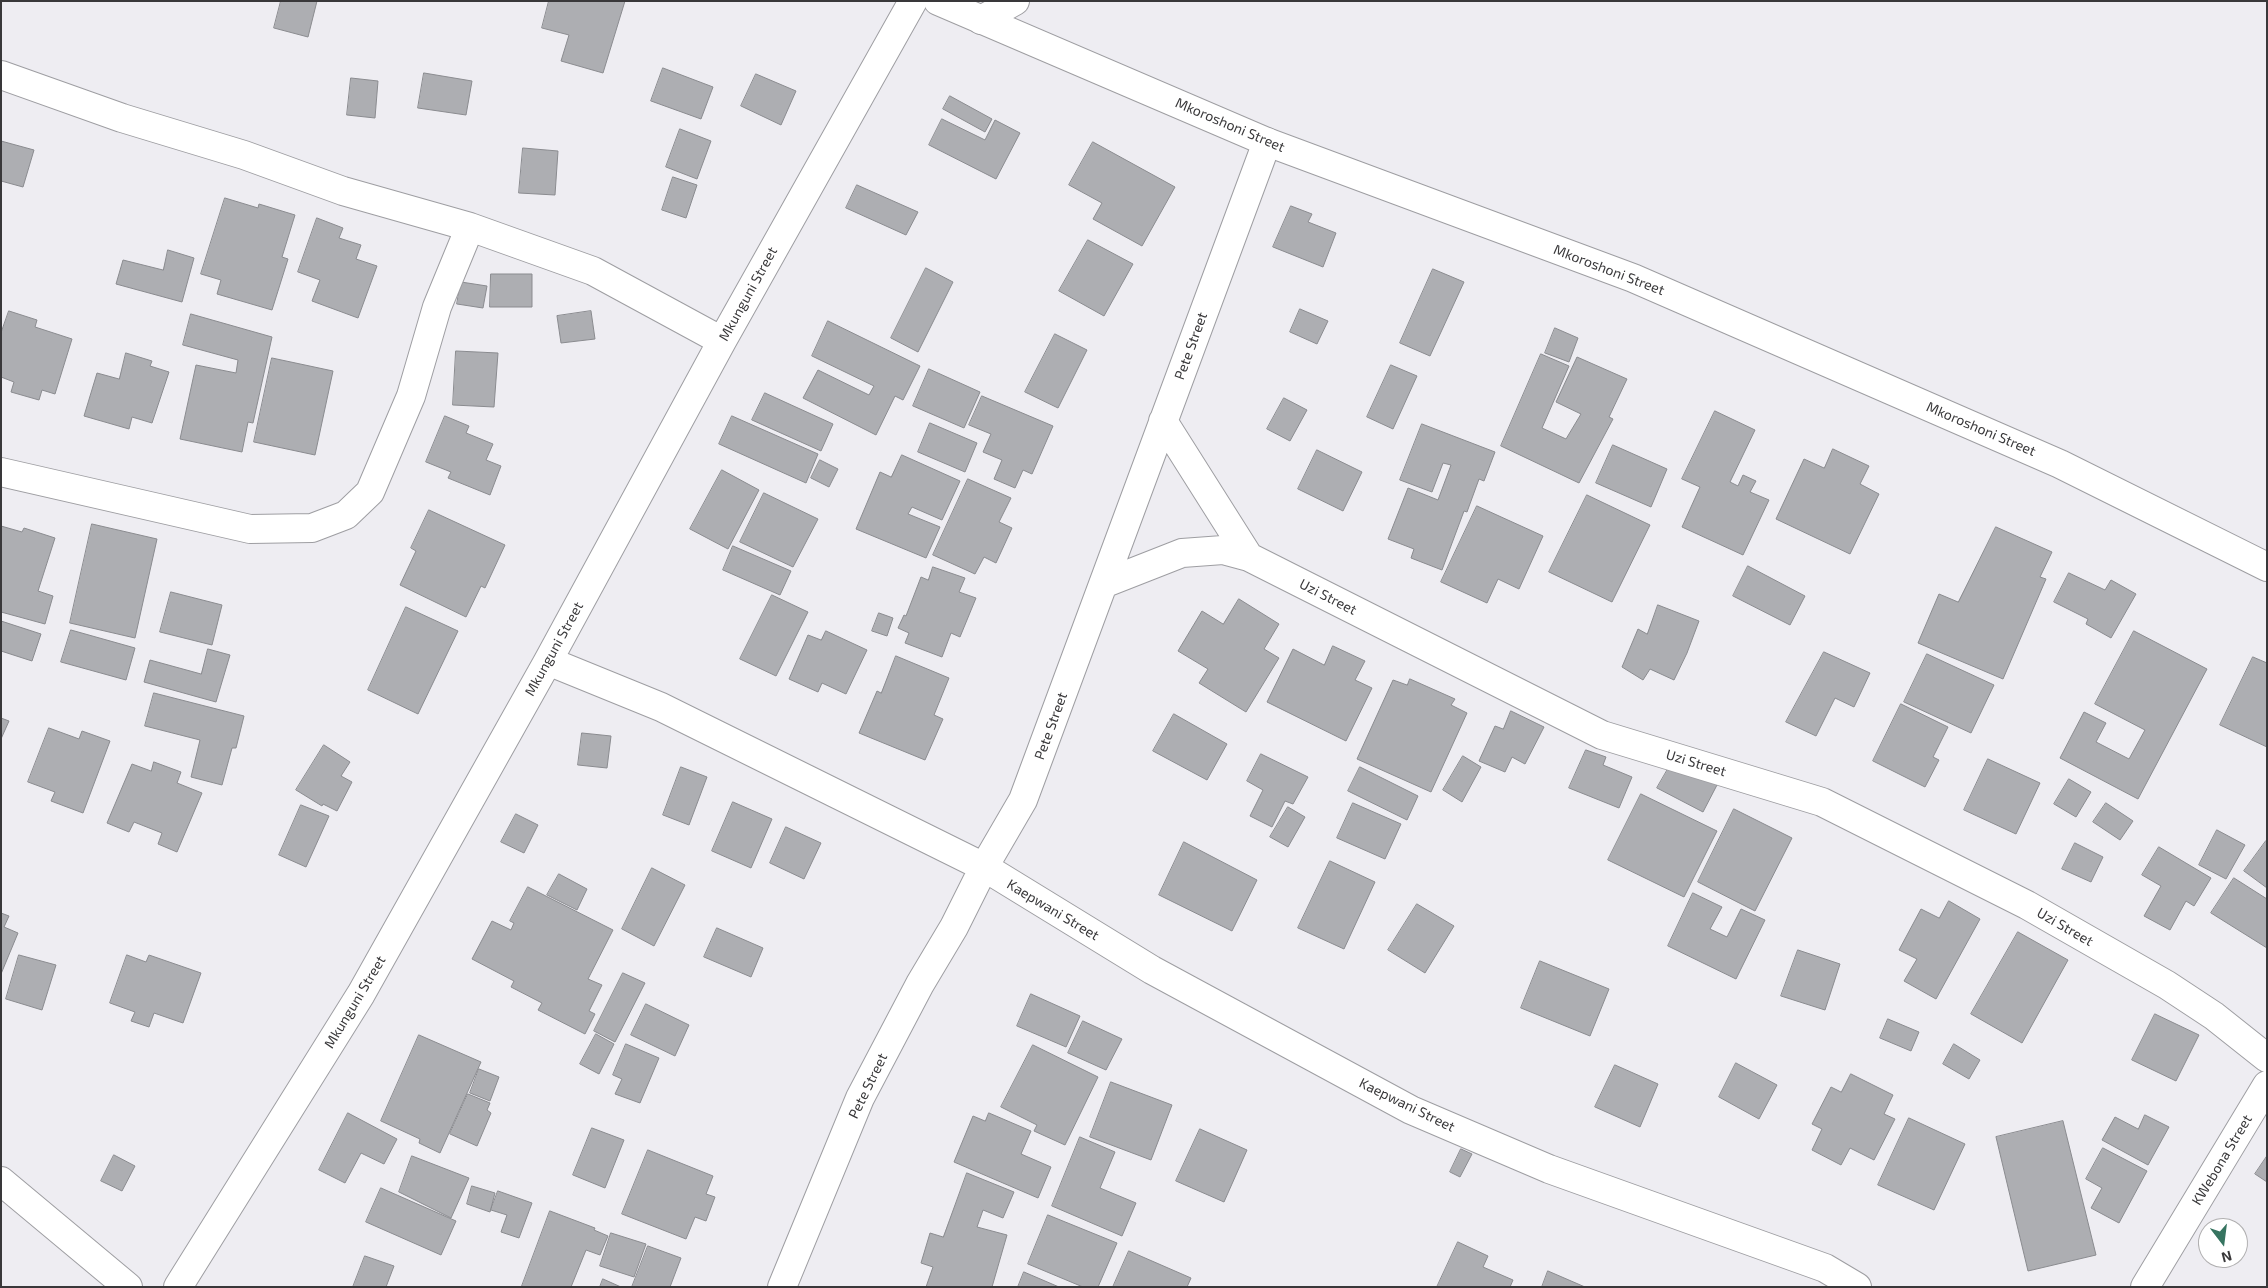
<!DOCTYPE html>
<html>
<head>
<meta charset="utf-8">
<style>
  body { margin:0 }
  #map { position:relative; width:2268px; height:1288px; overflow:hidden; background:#eeedf2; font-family:"Exo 2",sans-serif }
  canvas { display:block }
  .frame { position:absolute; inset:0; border:2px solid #39383a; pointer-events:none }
  .north { position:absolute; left:2198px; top:1218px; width:50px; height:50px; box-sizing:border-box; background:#fff; border:1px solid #b0afb0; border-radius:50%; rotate:165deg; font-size:14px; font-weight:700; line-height:20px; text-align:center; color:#39383a }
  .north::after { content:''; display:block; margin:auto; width:18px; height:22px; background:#367460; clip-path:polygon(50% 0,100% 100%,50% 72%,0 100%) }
</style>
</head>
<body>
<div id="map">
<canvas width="2268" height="1288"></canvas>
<div class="frame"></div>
<div class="north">N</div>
</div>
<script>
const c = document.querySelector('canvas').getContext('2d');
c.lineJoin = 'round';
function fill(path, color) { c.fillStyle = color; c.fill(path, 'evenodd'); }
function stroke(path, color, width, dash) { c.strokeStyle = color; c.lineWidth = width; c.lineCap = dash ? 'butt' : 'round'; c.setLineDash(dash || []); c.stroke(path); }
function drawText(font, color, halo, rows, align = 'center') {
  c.font = font + ' "Exo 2",sans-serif'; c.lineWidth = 4; c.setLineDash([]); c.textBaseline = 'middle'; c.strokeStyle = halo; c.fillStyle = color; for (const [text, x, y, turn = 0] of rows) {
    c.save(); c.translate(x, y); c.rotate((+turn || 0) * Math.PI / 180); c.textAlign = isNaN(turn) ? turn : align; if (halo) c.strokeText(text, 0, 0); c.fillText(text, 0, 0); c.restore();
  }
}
const building = new Path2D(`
  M281,1H317L308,37L274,28Z
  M549,1H625L603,73L561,61L569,35L542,28Z
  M663,68L713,87L701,119L651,101Z
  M424,73L472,81L466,115L418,108Z
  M756,74L796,91L781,125L741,106Z
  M351,78L378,81L375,118L347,115Z
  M950,96L992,119L985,132L943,109Z
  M942,119L985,140L995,120L1020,133L996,179L929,145Z
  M680,129L711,141L697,179L666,167Z
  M1,141L34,150L23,187L1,181Z
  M1093,142L1175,187L1142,246L1093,219L1102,203L1069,185Z
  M523,148L558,151L555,195L519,193Z
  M673,177L697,185L686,218L662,210Z
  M857,185L918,212L906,235L846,208Z
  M225,198L258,208L259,204L295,215L282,257L288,259L272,310L217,294L221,280L201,274Z
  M1291,206L1312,214L1308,222L1336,233L1323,267L1273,247Z
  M317,218L343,228L339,238L361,245L356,259L377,266L358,318L312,301L320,280L298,272Z
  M1088,240L1133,264L1104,316L1059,291Z
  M168,250L194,258L182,302L116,284L123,260L163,270Z
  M926,268L953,282L918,352L891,338Z
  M1433,269L1464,282L1430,356L1400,343Z
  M491,274H532V307H490Z
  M461,282L487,286L483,308L457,304Z
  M1300,309L1328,321L1317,344L1290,332Z
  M9,311L37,320L35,327L72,339L55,394L42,390L39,400L11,392L14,382L1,377V333Z
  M591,311L595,339L561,343L557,316Z
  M191,314L272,337L253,423L248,422L242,452L180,439L196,365L236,373L238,360L183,345Z
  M828,321L920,366L903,400L895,396L876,435L803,398L818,370L869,395L874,386L812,356Z
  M1555,328L1578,338L1569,362L1545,353Z
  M1055,334L1087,350L1058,408L1025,392Z
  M456,351L498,353L494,407L453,405Z
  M126,353L152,361L150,366L169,372L152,423L132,417L129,429L84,416L97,373L119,379Z
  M1541,354L1569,366L1542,428L1566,439L1581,414L1556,402L1577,357L1627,379L1609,417L1613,419L1579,483L1501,446Z
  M272,358L333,371L315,455L254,442Z
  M1391,365L1417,376L1393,429L1367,417Z
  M929,369L980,392L964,428L913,406Z
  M765,393L833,424L821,451L752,420Z
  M982,396L1053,426L1032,474L1023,470L1015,488L994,479L1002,460L983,452L991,434L969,425Z
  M1284,398L1307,410L1290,441L1267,429Z
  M1715,411L1755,430L1730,482L1738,486L1743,475L1756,481L1750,492L1769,500L1743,555L1682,527L1700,487L1682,479Z
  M445,416L469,426L466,433L493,444L486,460L501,466L490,495L448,478L451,472L426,462Z
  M732,416L818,454L806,483L719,444Z
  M930,423L977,443L965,472L918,452Z
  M1422,424L1495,452L1484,481L1479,479L1467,512L1464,511L1442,570L1411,558L1414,549L1388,539L1408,488L1438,500L1451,465L1443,463L1432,492L1400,480Z
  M1613,445L1667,469L1651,507L1596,483Z
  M1833,449L1869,466L1860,484L1879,494L1850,554L1776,519L1804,459L1824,468Z
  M1317,450L1362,472L1343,511L1298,489Z
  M902,455L960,481L942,520L912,507L908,514L940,527L926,558L856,529L880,472L891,477Z
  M820,460L838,469L829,487L811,478Z
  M722,470L759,490L728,549L690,529Z
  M968,479L1011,498L999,522L1012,528L996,563L984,557L975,574L933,555Z
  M764,493L818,519L793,567L740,542Z
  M1587,495L1650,525L1612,602L1549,572Z
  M1477,506L1543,536L1519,589L1498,579L1487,603L1441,582Z
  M429,510L505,545L485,588L481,586L466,617L400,585L416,551L411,548Z
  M92,524L157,539L135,638L70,623Z
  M1,526L22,532L24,528L55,538L38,591L53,596L45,624L1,612Z
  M1996,527L2052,552L2040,577L2046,579L2003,679L1918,643L1939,594L1958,602Z
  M733,546L791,571L780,595L723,570Z
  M1748,566L1805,596L1790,625L1733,596Z
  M933,567L965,578L959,592L976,598L960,637L951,633L942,657L905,643L909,633L898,628L904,615L906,616L921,577L928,580Z
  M2069,573L2105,590L2111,580L2136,594L2111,638L2086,624L2088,619L2054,602Z
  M171,592L222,605L212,645L160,632Z
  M772,595L808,612L776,676L740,659Z
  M1239,599L1279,624L1264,649L1279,658L1246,712L1199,683L1208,669L1178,651L1202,611L1223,624Z
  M1658,605L1699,621L1687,653L1674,680L1650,669L1643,680L1622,667L1638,629L1647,634Z
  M406,607L458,631L418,714L368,690Z
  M879,613L893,618L887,636L872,631Z
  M1,621L41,634L32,661L1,651Z
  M71,630L135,648L126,680L61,662Z
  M826,631L867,650L846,694L822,683L818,692L789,679L808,635L821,640Z
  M2134,631L2207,669L2138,799L2060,758L2084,712L2106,723L2096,742L2129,759L2145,730L2095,704Z
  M1333,646L1365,661L1355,680L1372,688L1346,741L1267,702L1293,649L1324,665Z
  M208,649L230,655L216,702L144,682L150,660L201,674Z
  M1824,652L1870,673L1854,707L1835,698L1816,736L1786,722Z
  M1927,654L1994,685L1971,733L1904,702Z
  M896,656L949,678L934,715L943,719L925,760L859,733L877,691L881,693Z
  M2253,657L2267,663V747L2220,725Z
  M1410,679L1455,699L1451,705L1467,713L1431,792L1357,759L1393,680L1407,685Z
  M154,693L244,716L236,748H232L222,785L191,777L200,740L145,726Z
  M1901,704L1948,727L1933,757L1939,760L1925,787L1873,761Z
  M1511,711L1544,727L1525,764L1512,757L1505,772L1479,761L1495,726L1503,729Z
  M1174,714L1227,744L1207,780L1153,751Z
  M1,718L9,721L1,739Z
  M49,728L79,739L82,731L110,741L83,813L51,801L55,792L28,782Z
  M582,733L611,736L607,768L578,765Z
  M324,745L350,762L341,776L352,782L337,811L323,804L322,806L296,790Z
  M1586,750L1606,757L1603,765L1632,777L1619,808L1569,788Z
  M1261,754L1308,777L1293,804L1285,801L1272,827L1250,816L1263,790L1247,781Z
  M1463,756L1481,767L1462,802L1443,790Z
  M1988,759L2040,783L2016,834L1964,810Z
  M154,762L181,772L177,783L202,793L177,852L158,844L162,833L134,822L129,832L107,823L132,764L151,771Z
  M1672,762L1717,785L1703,812L1657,788Z
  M681,767L707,777L689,825L663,815Z
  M1360,767L1418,796L1407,820L1348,791Z
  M2069,779L2091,792L2076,817L2054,804Z
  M1641,794L1717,831L1684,897L1608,860Z
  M733,802L772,819L751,868L712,851Z
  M1353,803L1401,824L1385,859L1337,838Z
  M2106,803L2133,821L2120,840L2093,822Z
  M301,805L329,816L306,867L279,855Z
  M1288,807L1305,817L1288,847L1270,837Z
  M1734,809L1792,838L1755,911L1698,882Z
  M516,814L538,825L524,853L501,842Z
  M786,827L821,843L804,879L770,863Z
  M2217,830L2245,845L2226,879L2199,865Z
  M2266,841L2267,842V888L2244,871Z
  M1184,842L1257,880L1232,931L1159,895Z
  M2075,843L2103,857L2091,882L2062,869Z
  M2159,847L2211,878L2194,906L2186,901L2170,930L2144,916L2161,886L2142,875Z
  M1330,861L1375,882L1344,949L1298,928Z
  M652,868L685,885L654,946L622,929Z
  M559,874L587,889L577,910L547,895Z
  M2234,878L2267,899V948L2211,913Z
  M528,887L613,930L588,979L602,985L589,1011L595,1014L585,1034L538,1010L542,1003L511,987L514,981L472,959L492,921L511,930L514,923L510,921Z
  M1693,893L1722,907L1710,929L1727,937L1741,909L1765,920L1736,979L1668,946Z
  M1949,901L1980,919L1936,999L1904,981L1917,959L1899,950L1921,909L1939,918Z
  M1417,904L1454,926L1425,973L1388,950Z
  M1,913L9,916L4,927L18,933L1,974Z
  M717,928L763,948L751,977L704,957Z
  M2018,932L2068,960L2022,1043L1971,1014Z
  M1798,950L1840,964L1825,1010L1781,996Z
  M19,955L56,965L42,1010L6,999Z
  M127,955L146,962L149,955L201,973L183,1023L154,1013L149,1027L131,1021L135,1012L110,1003Z
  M1540,961L1609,989L1590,1036L1521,1008Z
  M623,973L645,983L615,1042L594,1031Z
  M1031,994L1080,1016L1066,1047L1017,1026Z
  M646,1004L689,1025L675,1056L631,1035Z
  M2155,1014L2199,1035L2176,1081L2132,1060Z
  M1888,1019L1919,1032L1911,1051L1880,1038Z
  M1083,1021L1122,1039L1106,1070L1068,1053Z
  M596,1034L614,1044L599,1074L580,1064Z
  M419,1035L481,1062L440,1153L419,1143L420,1139L381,1121Z
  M626,1044L659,1058L640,1103L615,1094L622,1079L613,1075Z
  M1954,1044L1980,1060L1969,1079L1943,1064Z
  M1033,1045L1098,1077L1065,1145L1034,1131L1037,1125L1001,1107Z
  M1736,1063L1777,1085L1759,1119L1719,1097Z
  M1615,1065L1658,1084L1640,1127L1595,1107Z
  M479,1069L499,1077L490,1101L470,1093Z
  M1851,1074L1893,1095L1884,1114L1895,1119L1874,1160L1850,1148L1841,1165L1812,1150L1822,1129L1812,1124L1831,1087L1841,1092Z
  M1111,1082L1172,1105L1151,1160L1090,1137Z
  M468,1094L490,1103L487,1110L491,1113L477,1146L450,1134Z
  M348,1113L397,1139L384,1164L361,1153L345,1183L319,1170Z
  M989,1113L1031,1131L1021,1154L1051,1167L1038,1198L954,1162L973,1116L985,1121Z
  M2145,1115L2169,1127L2148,1165L2102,1140L2115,1117L2138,1129Z
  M1909,1118L1965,1144L1934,1210L1878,1185Z
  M2063,1121L2096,1255L2028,1271L1996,1137Z
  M592,1128L624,1140L605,1188L573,1175Z
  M1200,1129L1247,1150L1224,1202L1176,1181Z
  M1080,1137L1115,1152L1100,1188L1136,1203L1122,1236L1052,1206Z
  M2103,1148L2147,1171L2119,1223L2091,1208L2102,1188L2086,1179Z
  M1461,1149L1472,1154L1460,1177L1450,1172Z
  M648,1150L713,1176L706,1194L715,1197L706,1221L695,1217L686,1239L622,1214Z
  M114,1155L135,1166L122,1191L101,1181Z
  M412,1156L469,1178L451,1218L399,1192Z
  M2267,1156V1182L2255,1174Z
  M967,1173L1014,1192L1003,1218L983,1210L977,1227L1007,1235L992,1287H926L933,1267L921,1263L930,1233L943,1237Z
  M472,1186L495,1193L490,1212L467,1204Z
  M381,1188L456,1221L441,1255L366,1222Z
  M498,1191L532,1203L519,1238L501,1232L507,1215L491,1210Z
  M550,1211L595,1228L594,1230L608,1236L600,1255L586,1250L571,1287H525L522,1286Z
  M1048,1215L1117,1243L1098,1287H1083L1028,1264Z
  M611,1233L646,1244L634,1277L600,1266Z
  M1458,1242L1488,1256L1483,1267L1513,1280L1510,1287H1437Z
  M648,1246L681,1258L670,1287H632Z
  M1129,1251L1191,1278L1187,1287H1113Z
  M365,1256L394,1266L386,1287H353Z
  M1548,1271L1585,1287H1542Z
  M1024,1272L1059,1287H1018Z
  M603,1279L621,1287H600Z`);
fill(building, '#adaeb2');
stroke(building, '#8a8b8f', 1);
const street = new Path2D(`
  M981,20L1015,1
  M1,75L122,118L244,155L343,191L470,227L593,271L722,341
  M1163,421L1249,557
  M1,472L250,529L312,528L346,515L370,492L411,396L437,307L470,227
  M1103,584L1182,553L1223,550L1249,557L1602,735L1822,802L2027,905L2167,985L2214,1016L2267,1058
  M548,661L661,707L984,867L1152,970L1411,1110L1549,1169L1825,1268L1857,1287
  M1,1181L128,1287
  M178,1287L361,994L548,661L722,341L913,1
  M782,1287L860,1098L920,984L954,927L984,867L1023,800L1267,142
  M2145,1287L2267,1085`);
const secondary = new Path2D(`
  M938,1L1267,142L1633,278L2060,464L2267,567`);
stroke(street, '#9e9ea2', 30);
stroke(secondary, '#9e9ea2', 30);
stroke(street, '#fff', 28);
stroke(secondary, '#fff', 28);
drawText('14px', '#39383a', '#fff', [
  ["Mkoroshoni Street",1230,125,23],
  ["Mkoroshoni Street",1609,270,21],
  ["Mkunguni Street",748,294,-61],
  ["Pete Street",1191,346,-70],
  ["Mkoroshoni Street",1981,429,23],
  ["Uzi Street",1328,597,27],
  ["Mkunguni Street",554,649,-61],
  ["Pete Street",1051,726,-70],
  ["Uzi Street",1696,763,17],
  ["Kaepwani Street",1053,910,31],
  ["Uzi Street",2065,927,30],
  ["Mkunguni Street",355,1002,-59],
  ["Pete Street",868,1086,-64],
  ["Kaepwani Street",1407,1105,26],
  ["KWebona Street",2222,1160,-59]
]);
</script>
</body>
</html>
